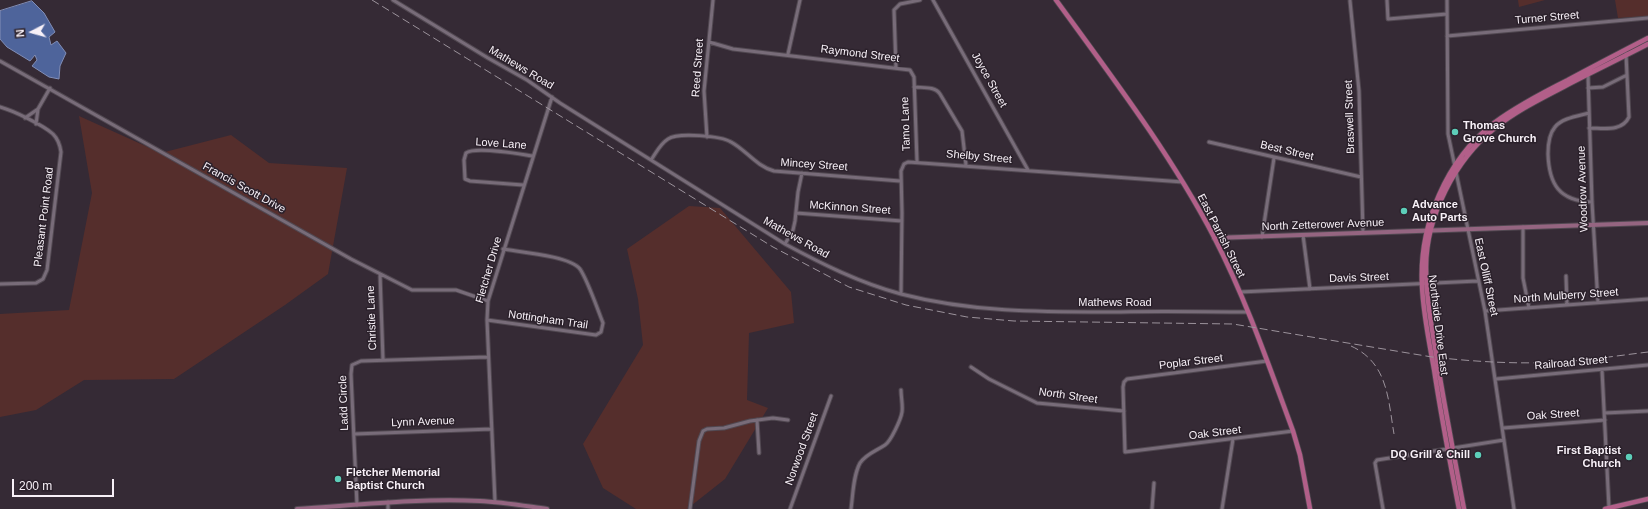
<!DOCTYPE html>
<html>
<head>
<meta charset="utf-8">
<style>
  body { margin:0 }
  #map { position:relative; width:1648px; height:509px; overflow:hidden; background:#352a35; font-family:Helvetica,sans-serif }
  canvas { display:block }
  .north { position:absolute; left:12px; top:12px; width:40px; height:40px; -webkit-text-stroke:3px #2b212b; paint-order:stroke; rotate:264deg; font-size:11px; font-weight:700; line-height:16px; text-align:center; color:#f7f0f7 }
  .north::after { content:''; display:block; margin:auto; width:14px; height:18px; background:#f7f0f7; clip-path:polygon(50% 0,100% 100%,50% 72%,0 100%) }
  .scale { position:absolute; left:12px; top:479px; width:102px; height:18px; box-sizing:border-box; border:2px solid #f7f0f7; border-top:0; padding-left:5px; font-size:12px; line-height:14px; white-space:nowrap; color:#f7f0f7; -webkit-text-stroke:3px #2b212b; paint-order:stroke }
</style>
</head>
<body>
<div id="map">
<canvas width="1648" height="509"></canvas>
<div class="north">N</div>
<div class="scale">200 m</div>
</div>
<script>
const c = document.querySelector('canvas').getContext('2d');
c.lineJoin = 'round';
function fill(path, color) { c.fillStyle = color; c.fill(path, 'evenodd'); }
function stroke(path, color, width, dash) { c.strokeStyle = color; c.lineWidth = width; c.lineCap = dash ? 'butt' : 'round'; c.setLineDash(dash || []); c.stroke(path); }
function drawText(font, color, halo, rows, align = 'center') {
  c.font = font + ' Helvetica,sans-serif'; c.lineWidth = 3; c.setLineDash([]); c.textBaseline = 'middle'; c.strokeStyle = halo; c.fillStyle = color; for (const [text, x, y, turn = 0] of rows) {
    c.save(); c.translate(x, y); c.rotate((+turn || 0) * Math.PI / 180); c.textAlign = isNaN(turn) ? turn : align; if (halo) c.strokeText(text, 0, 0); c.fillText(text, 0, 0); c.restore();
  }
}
fill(new Path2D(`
  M1518,0H1545L1519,7Z
  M1615,0H1648V16L1618,18Z
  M79,116L161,153L231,135L269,163L347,168L328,274L285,305L174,379L84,380L36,410L0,417V314L69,310L92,193Z
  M689,206L720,208L791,292L794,323L749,333L747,400L768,408L725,479L687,509H636L603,488L583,444L643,345L638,299L627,249Z`), '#552e2c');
const water = new Path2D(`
  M32,1L44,13L55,32L49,37L51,45L57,41L66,53L60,66L59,79L49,77L32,66L37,60L35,55L30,61L7,47L0,39V11Z`);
fill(water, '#4e649b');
stroke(water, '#818eb7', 1);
const street = new Path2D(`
  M393,0L488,58L527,80L560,103L785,244C822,264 860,283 901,294C974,313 1046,312 1121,312C1163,311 1205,312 1248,312
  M933,0L1028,170
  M1387,0L1388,19L1447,14
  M1447,0L1448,134L1455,167
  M1350,1L1359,91L1363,232
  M1447,36L1648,18
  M709,42L733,49L910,70L914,77L917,161
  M788,54L800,0
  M0,61L351,259L412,290H456L488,301
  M896,68L894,10L900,4L920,0
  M1588,75L1592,202L1598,303
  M914,87C923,88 935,86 940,94L962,131L966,165
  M1588,88L1603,87L1627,75
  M0,107C14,111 43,125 53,134C58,139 60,145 61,152L47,270L43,279L36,283L0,284
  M1589,113C1578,116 1562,118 1555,127C1549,134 1548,145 1548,154C1549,184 1559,201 1592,202
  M25,118L38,109L50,88
  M36,124L38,109
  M1589,128C1604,128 1622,132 1629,117L1626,54
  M707,137L704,91L713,0
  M1209,142L1361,177
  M651,160C656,153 660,144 668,139C678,132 721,136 731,142C746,150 756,166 774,171L900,181
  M1456,172L1485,311L1514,509
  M523,185L470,181L465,179L464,160L466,153C476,146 519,154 533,156
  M796,213L902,221
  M1523,227V278L1529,308
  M1303,235L1310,289
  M1262,237L1274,158
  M785,244L793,230L795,221L798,192L802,173
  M380,274L383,360
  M1566,276L1567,305
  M1240,292L1478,281
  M901,294L902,213L901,171L904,164L908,162L1183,182
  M1485,311L1648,299
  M487,320L596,335L601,332L603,323C597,308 588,281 580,269C570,256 520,252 503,249
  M1267,361L1127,379L1124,382L1123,387L1125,452L1293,431
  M971,367L989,379L1037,403L1124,411
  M1602,370L1609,508
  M1496,379L1648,365
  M1604,413L1648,411
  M757,420L759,453
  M1503,428L1605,420
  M354,434L492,429
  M388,502V509
  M495,502L487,320L488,301L552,97
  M357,505L351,374L352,365L361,361L488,357
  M690,509L699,441L703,431L707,429L724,428L750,421L773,418L788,420
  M790,509L831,396
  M851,509C853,495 853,476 860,463C866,454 876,451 885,445C891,441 901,419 902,412C903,405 901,397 901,390
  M1152,509L1154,483
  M1222,509L1233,439
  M1383,509L1375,463L1377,460L1504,440`);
const secondary = new Path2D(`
  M1214,238L1648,223
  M297,509C358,505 419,498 480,501C502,502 525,506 547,509`);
const primary = new Path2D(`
  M1056,0C1112,77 1170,153 1214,237C1246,299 1269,366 1293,431L1300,455L1310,509
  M1459,509C1450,462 1441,416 1434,369C1429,341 1423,313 1422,285C1419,225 1446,160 1494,123C1517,106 1542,93 1568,80C1594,66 1621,52 1648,38
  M1464,509C1455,461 1446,414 1438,366C1433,333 1426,301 1426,267C1426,216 1455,160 1495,128C1517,110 1543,98 1567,85C1594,71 1621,58 1648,44
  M1605,509L1648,499`);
stroke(street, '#514851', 5);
stroke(secondary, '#514851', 6);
stroke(primary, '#514851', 6);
stroke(street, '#786c79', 3);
stroke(secondary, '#956581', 4);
stroke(primary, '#b25f89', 4.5);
stroke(new Path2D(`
  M372,0L773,247L849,287L906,305L967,317L1014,321L1233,324L1432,357C1478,362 1525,365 1572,361C1597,359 1623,355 1648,352
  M1351,346C1388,363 1388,399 1394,434`), '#9c939c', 1, [8, 4]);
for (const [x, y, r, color] of [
  [1455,132,4,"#5dceb9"],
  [1404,211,4,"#5dceb9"],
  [1478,455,4,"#5dceb9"],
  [1629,457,4,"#5dceb9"],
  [338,479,4,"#5dceb9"]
]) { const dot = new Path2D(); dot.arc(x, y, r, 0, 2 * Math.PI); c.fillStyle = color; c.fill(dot); stroke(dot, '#2b212b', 1.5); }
drawText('11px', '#f7f0f7', '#2b212b', [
  ["Turner Street",1547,18,-5],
  ["Raymond Street",860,54,7],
  ["Mathews Road",521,68,31],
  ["Reed Street",698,68,-86],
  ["Joyce Street",989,80,61],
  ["Braswell Street",1350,117,-92],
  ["Tamo Lane",906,124,-92],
  ["Love Lane",501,144,4],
  ["Best Street",1287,151,13],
  ["Shelby Street",979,157,5],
  ["Mincey Street",814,165,4],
  ["Francis Scott Drive",244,188,29],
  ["Woodrow Avenue",1583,189,-92],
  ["McKinnon Street",850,208,4],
  ["Pleasant Point Road",44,217,-83],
  ["North Zetterower Avenue",1323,225,-2],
  ["East Parrish Street",1221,236,63],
  ["Mathews Road",796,238,29],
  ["Fletcher Drive",489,270,-74],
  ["East Olliff Street",1486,277,78],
  ["Davis Street",1359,278,-2],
  ["North Mulberry Street",1566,296,-4],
  ["Mathews Road",1115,303],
  ["Christie Lane",372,318,-92],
  ["Nottingham Trail",548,320,8],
  ["Northside Drive East",1438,325,83],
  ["Poplar Street",1191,362,-7],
  ["Railroad Street",1571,363,-5],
  ["North Street",1068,396,8],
  ["Ladd Circle",344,403,-92],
  ["Oak Street",1553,415,-4],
  ["Lynn Avenue",423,422,-2],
  ["Oak Street",1215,433,-7],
  ["Norwood Street",802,449,-70]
]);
drawText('bold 11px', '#f7f0f7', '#2b212b', [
  ["Thomas",1463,126],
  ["Grove Church",1463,139],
  ["Advance",1412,205],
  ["Auto Parts",1412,218],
  ["First Baptist",1621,451,"right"],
  ["Church",1621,464,"right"],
  ["DQ Grill & Chill",1470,455,"right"],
  ["Fletcher Memorial",346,473],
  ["Baptist Church",346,486]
], 'left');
</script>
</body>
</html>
